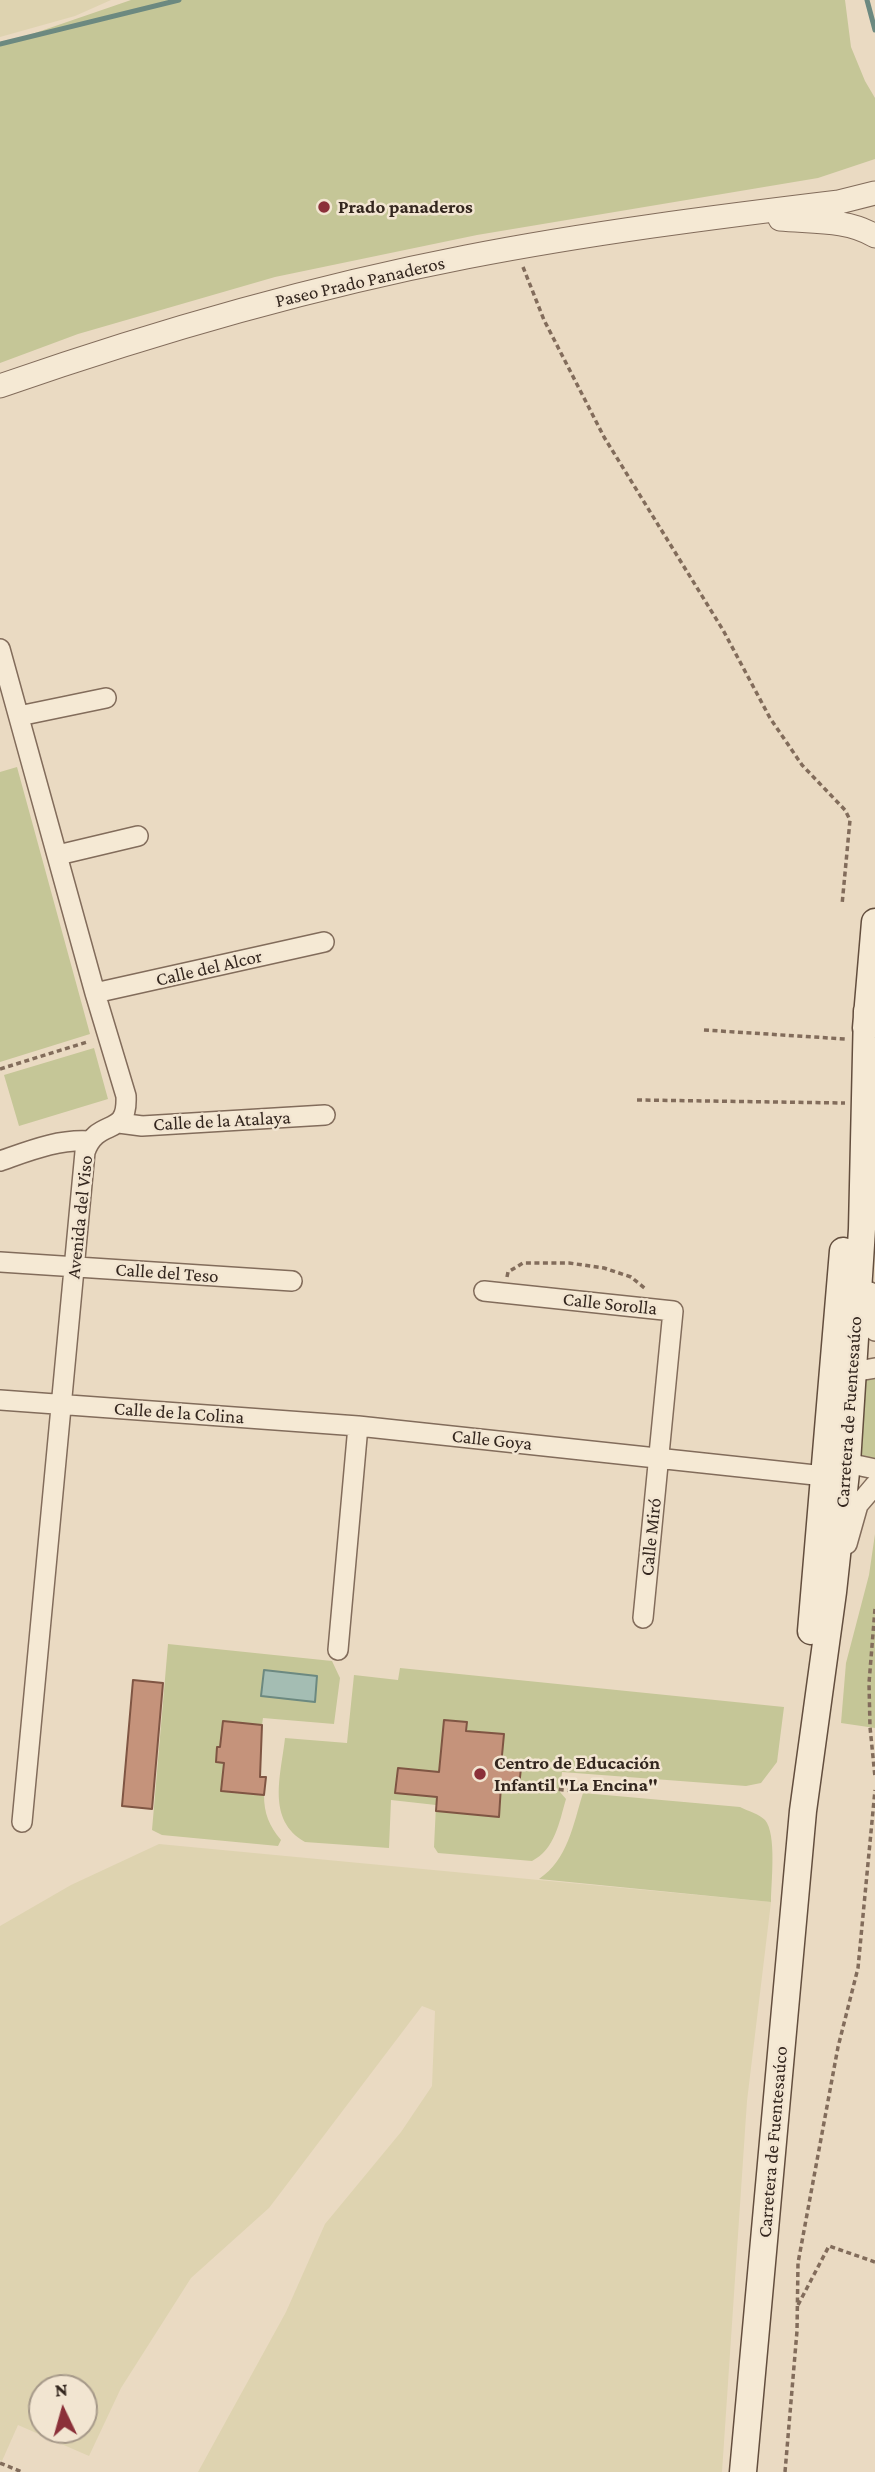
<!DOCTYPE html>
<html>
<head>
<meta charset="utf-8">
<style>
  body { margin:0 }
  #map { position:relative; width:875px; height:2472px; overflow:hidden; background:#eadac2; font-family:"Crimson Pro",serif }
  canvas { display:block }
  .north { position:absolute; left:28px; top:2374px; width:70px; height:70px; box-sizing:border-box; background:#f2e5d1; border:2px solid #a69989; border-radius:50%; rotate:355deg; font-size:19px; font-weight:700; line-height:28px; text-align:center; color:#33261e }
  .north::after { content:''; display:block; margin:auto; width:24px; height:32px; background:#8b3039; clip-path:polygon(50% 0,100% 100%,50% 72%,0 100%) }
</style>
</head>
<body>
<div id="map">
<canvas width="875" height="2472"></canvas>
<div class="north">N</div>
</div>
<script>
const c = document.querySelector('canvas').getContext('2d');
c.lineJoin = 'round';
function fill(path, color) { c.fillStyle = color; c.fill(path, 'evenodd'); }
function stroke(path, color, width, dash) { c.strokeStyle = color; c.lineWidth = width; c.lineCap = dash ? 'butt' : 'round'; c.setLineDash(dash || []); c.stroke(path); }
function drawText(font, color, halo, rows, align = 'center') {
  c.font = font + ' "Crimson Pro",serif'; c.lineWidth = 5; c.setLineDash([]); c.textBaseline = 'middle'; c.strokeStyle = halo; c.fillStyle = color; for (const [text, x, y, turn = 0] of rows) {
    c.save(); c.translate(x, y); c.rotate((+turn || 0) * Math.PI / 180); c.textAlign = isNaN(turn) ? turn : align; if (halo) c.strokeText(text, 0, 0); c.fillText(text, 0, 0); c.restore();
  }
}
fill(new Path2D(`
  M0,0H111L75,16L0,37Z
  M159,1844L771,1902L747,2101L722,2472H198L286,2312L325,2224L401,2132L432,2086L435,2011L422,2006L269,2208L191,2278L121,2388L89,2456L18,2425L2,2461L0,2460V1926L71,1885ZM42,2388H84V2430H42Z`), '#ded3b0');
fill(new Path2D(`
  M131,0H845L851,47L865,81L875,98V159L818,178L477,235L275,277L78,334L0,363V45Z
  M17,767L90,1034L0,1062V772Z
  M94,1048L108,1099L19,1126L4,1075Z
  M863,1377H875V1459L859,1458Z
  M875,1534V1728L841,1723L846,1663L869,1575Z
  M168,1644L332,1661L340,1678L334,1724L263,1718L262,1725L223,1721L220,1747H217L216,1762L224,1763L221,1790L264,1795C264,1813 269,1826 281,1840L278,1846L162,1835L152,1830Z
  M400,1668L784,1707L777,1762L761,1783L746,1786L562,1772L560,1792L566,1799C559,1823 555,1849 532,1861L438,1853L434,1847L436,1805L391,1800L389,1848L305,1842C266,1820 281,1775 285,1738L347,1743L354,1675L398,1680Z
  M583,1793L740,1807C748,1811 759,1814 765,1820C777,1834 771,1883 771,1902L539,1879C568,1859 573,1825 583,1793Z`), '#c5c697');
const water = new Path2D(`
  M264,1670L317,1676L315,1702L261,1696Z`);
fill(water, '#a4bdb3');
stroke(water, '#6c8980', 2);
stroke(new Path2D(`
  M867,0L875,30
  M0,44L179,0`), '#6c8980', 5);
const building = new Path2D(`
  M133,1680L163,1683L152,1809L122,1806Z
  M444,1720L467,1722L466,1731L504,1734L501,1766L521,1768L519,1787L501,1786L499,1817L436,1811L437,1797L395,1793L398,1768L439,1772Z
  M223,1721L262,1725L260,1777H266L264,1795L221,1791L224,1763L216,1762L217,1747H220Z`);
fill(building, '#c5937b');
stroke(building, '#7f5543', 2);
const minor = new Path2D(`
  M0,649L95,993L126,1096C128,1139 98,1116 85,1152L22,1822
  M19,716L106,698
  M58,855L138,836
  M95,993L324,942
  M119,1123L142,1126L325,1115
  M0,1161C29,1151 58,1139 89,1141
  M0,1262L292,1281
  M484,1291L673,1311L643,1618
  M870,1292L869,1316L875,1331
  M843,1378L852,1372L875,1368
  M0,1400L358,1426L815,1475L847,1463L875,1469
  M847,1544L858,1505L875,1485
  M338,1650L358,1426`);
const tertiary = new Path2D(`
  M780,219C811,222 848,219 875,236
  M0,386C152,333 307,288 466,257C589,233 714,217 839,202L875,193`);
const secondary = new Path2D(`
  M866,1028L875,922
  M811,1631L843,1251
  M743,2472L803,1811L833,1592L847,1463L862,1229L867,1011`);
stroke(minor, '#826c5b', 22);
stroke(tertiary, '#826c5b', 25);
stroke(secondary, '#634e3e', 29);
stroke(new Path2D(`
  M523,267L544,320L604,437L723,630L770,718L802,765L845,810L850,820L842,905
  M704,1030L845,1039
  M0,1069L87,1042
  M637,1100L845,1103
  M507,1277L508,1272L523,1263H569L604,1268L631,1277L647,1290
  M875,1609L869,1683L870,1727L875,1777
  M525,1785L572,1791
  M798,2305L829,2246L875,2262
  M0,2463L22,2472
  M785,2472L797,2331L798,2263L838,2047L858,1968L875,1790`), '#826c5b', 3.5, [5, 3.5]);
stroke(minor, '#f5e9d4', 19);
stroke(tertiary, '#f5e9d4', 23);
stroke(secondary, '#f5e9d4', 26);
for (const [x, y, r, color] of [
  [324,207,7,"#8b3039"],
  [480,1774,7,"#8b3039"]
]) { const dot = new Path2D(); dot.arc(x, y, r, 0, 2 * Math.PI); c.fillStyle = color; c.fill(dot); stroke(dot, '#f2e5d1', 2.5); }
drawText('bold 19px', '#33261e', '#f2e5d1', [
  ["Prado panaderos",338,207],
  ["Centro de Educación",494,1763],
  ["Infantil \"La Encina\"",494,1785]
], 'left');
drawText('19px', '#33261e', '#f2e5d1', [
  ["Paseo Prado Panaderos",360,282,-13],
  ["Calle del Alcor",209,968,-13],
  ["Calle de la Atalaya",222,1121,-3],
  ["Avenida del Viso",80,1217,-84],
  ["Calle del Teso",167,1273,4],
  ["Calle Sorolla",610,1304,6],
  ["Carretera de Fuentesaúco",849,1412,-86],
  ["Calle de la Colina",179,1413,4],
  ["Calle Goya",492,1440,6],
  ["Calle Miró",651,1537,-84],
  ["Carretera de Fuentesaúco",773,2142,-85]
]);
</script>
</body>
</html>
